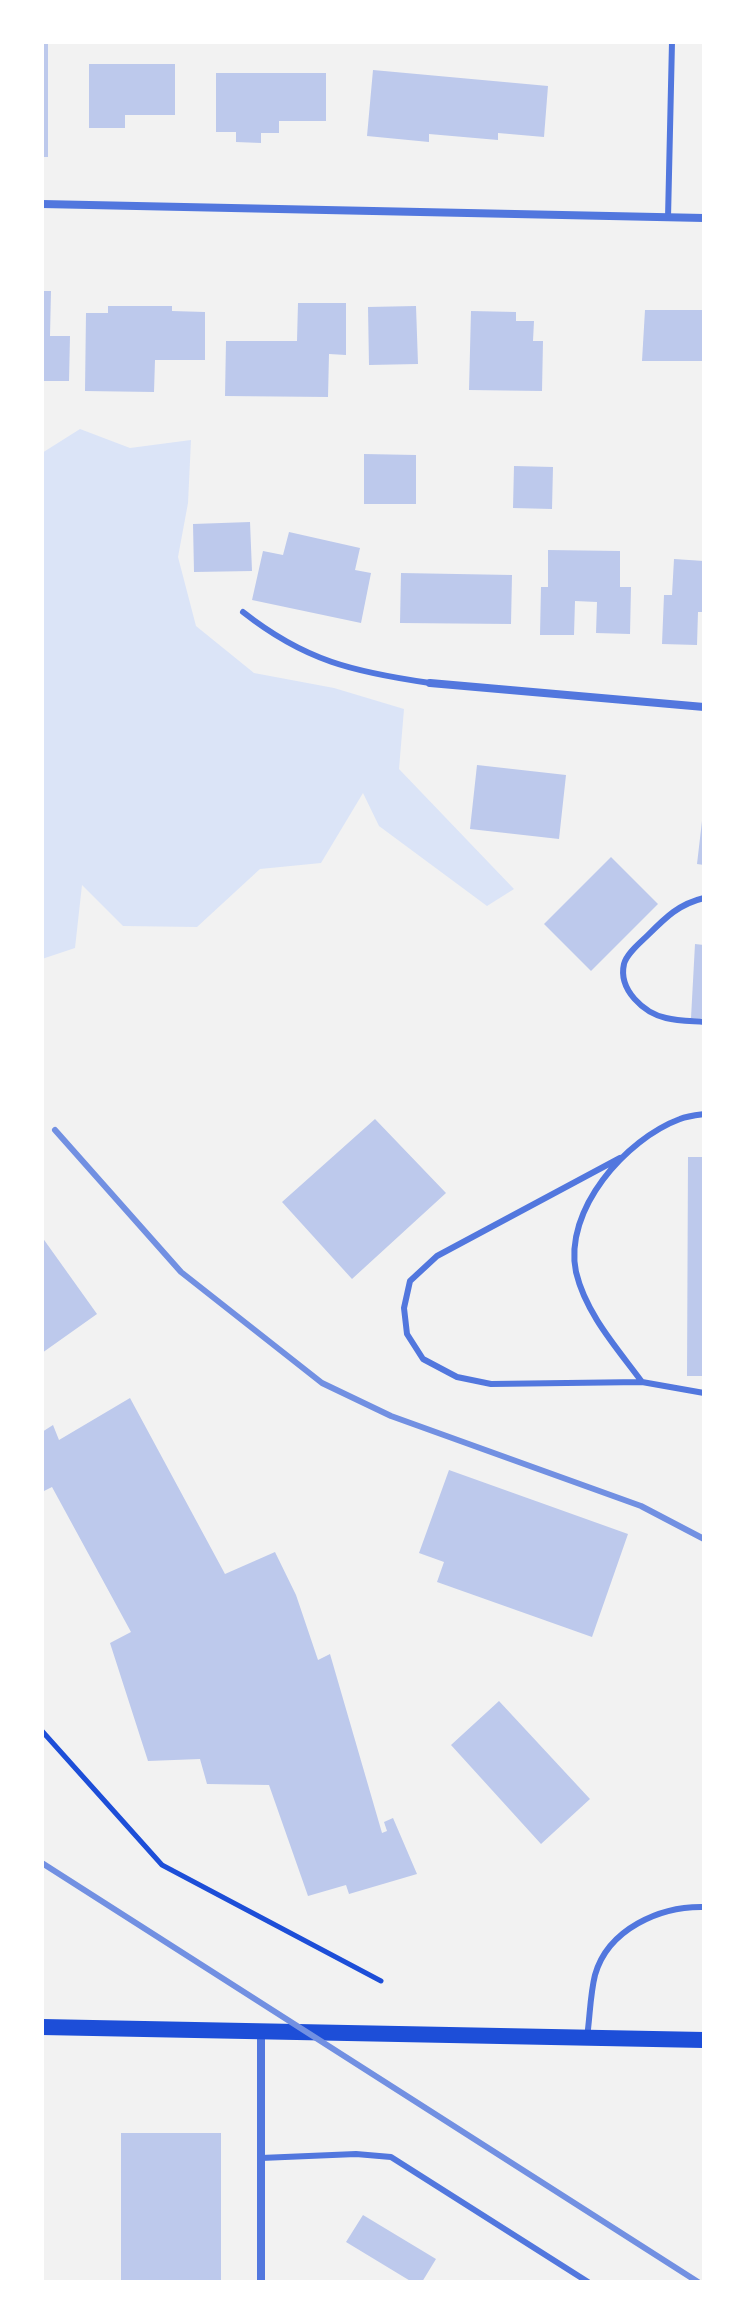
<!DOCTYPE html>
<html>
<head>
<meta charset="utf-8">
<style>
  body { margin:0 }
  #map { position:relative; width:746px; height:2324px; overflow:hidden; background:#f2f2f2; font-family:Rubik,sans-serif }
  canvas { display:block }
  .frame { position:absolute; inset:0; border:44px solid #fff; pointer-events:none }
</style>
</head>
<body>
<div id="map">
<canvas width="746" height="2324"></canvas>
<div class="frame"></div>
</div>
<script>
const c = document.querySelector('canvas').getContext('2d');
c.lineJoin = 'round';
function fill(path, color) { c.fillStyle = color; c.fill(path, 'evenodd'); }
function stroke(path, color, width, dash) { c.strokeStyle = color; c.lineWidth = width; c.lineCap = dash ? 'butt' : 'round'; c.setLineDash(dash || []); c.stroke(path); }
fill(new Path2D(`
  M80,429L130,448L191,440L188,503L178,557L196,626L254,673L334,688L404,709L399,769L514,889L487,906L379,826L363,793L321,863L260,869L197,927L123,926L82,885L75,948L42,959V453Z`), '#dbe4f7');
fill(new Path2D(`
  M42,42H48V157H42Z
  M89,64H175V115H125V128H89Z
  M373,70L548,86L544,137L498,133V140L429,134V142L367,136Z
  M216,73H326V121H279V133H261V143L236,142V132H216Z
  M42,291H51L50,336H70L69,381H42Z
  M298,303H346V355L329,354L328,397L225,396L226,341H297Z
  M108,306H172V311L205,312V360H155L154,392L85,391L86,313H108Z
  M416,306L418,364L369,365L368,307Z
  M645,310H704V361H642Z
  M471,311L516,312V321H534L533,341H543L542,391L469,390Z
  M364,454L416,455V504H364Z
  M514,466L553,467L552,509L513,508Z
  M250,522L252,571L194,572L193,524Z
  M289,532L360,548L355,570L371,573L361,623L252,600L263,551L283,555Z
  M548,550L620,551V587H631L630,634L596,633L597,602L575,601L574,635H540L541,587H548Z
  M674,559L704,561V612H698L697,645L662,644L664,595H672Z
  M401,573L512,575L511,624L400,623Z
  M477,765L566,775L559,839L470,829Z
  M702,821H704V865L697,864Z
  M611,857L658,904L591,971L544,924Z
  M695,944L704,945V1018H691Z
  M375,1119L446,1193L352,1279L282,1202Z
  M688,1157H704V1376H687Z
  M42,1237L97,1314L42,1353Z
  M130,1398L225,1574L275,1552L296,1595L318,1660L330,1654L382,1833L387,1831L384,1822L393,1818L417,1874L349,1894L346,1885L308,1896L269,1785L207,1784L200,1759L148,1761L110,1643L131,1632L52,1487L42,1492V1432L53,1425L59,1440Z
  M449,1470L628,1534L592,1637L437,1582L444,1562L419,1553Z
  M499,1701L590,1799L541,1844L451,1745Z
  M121,2133H221V2282H121Z
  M363,2215L436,2259L422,2282H412L346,2242Z`), '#bdc9ec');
stroke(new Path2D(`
  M42,1731L162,1865L381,1981`), '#1d4ed8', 5);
stroke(new Path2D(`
  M668,218L672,42
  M243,612C305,661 354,672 430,683
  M704,898C679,904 666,917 648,935C640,943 627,953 624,964C618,990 644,1013 666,1018C678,1021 692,1021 704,1022
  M704,1114C696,1115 687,1116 680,1119C626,1139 563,1210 576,1272C586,1314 617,1348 642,1382L704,1393
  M620,1158L437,1256L410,1281L404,1308L407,1334L423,1359L457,1377L491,1384L642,1382
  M587,2037C590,2017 590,1995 595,1975C608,1929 660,1906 704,1907
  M261,2158L356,2154L391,2157L588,2282`), '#5277de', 6);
stroke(new Path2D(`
  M42,204L704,218
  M430,683L704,707
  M261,2031V2282`), '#5277de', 8);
stroke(new Path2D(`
  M42,2027L704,2040`), '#1d4ed8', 16);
stroke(new Path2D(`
  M55,1130L181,1272L322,1383L391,1416L641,1506L704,1539
  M42,1863L698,2282`), '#7290e2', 6);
</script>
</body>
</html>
